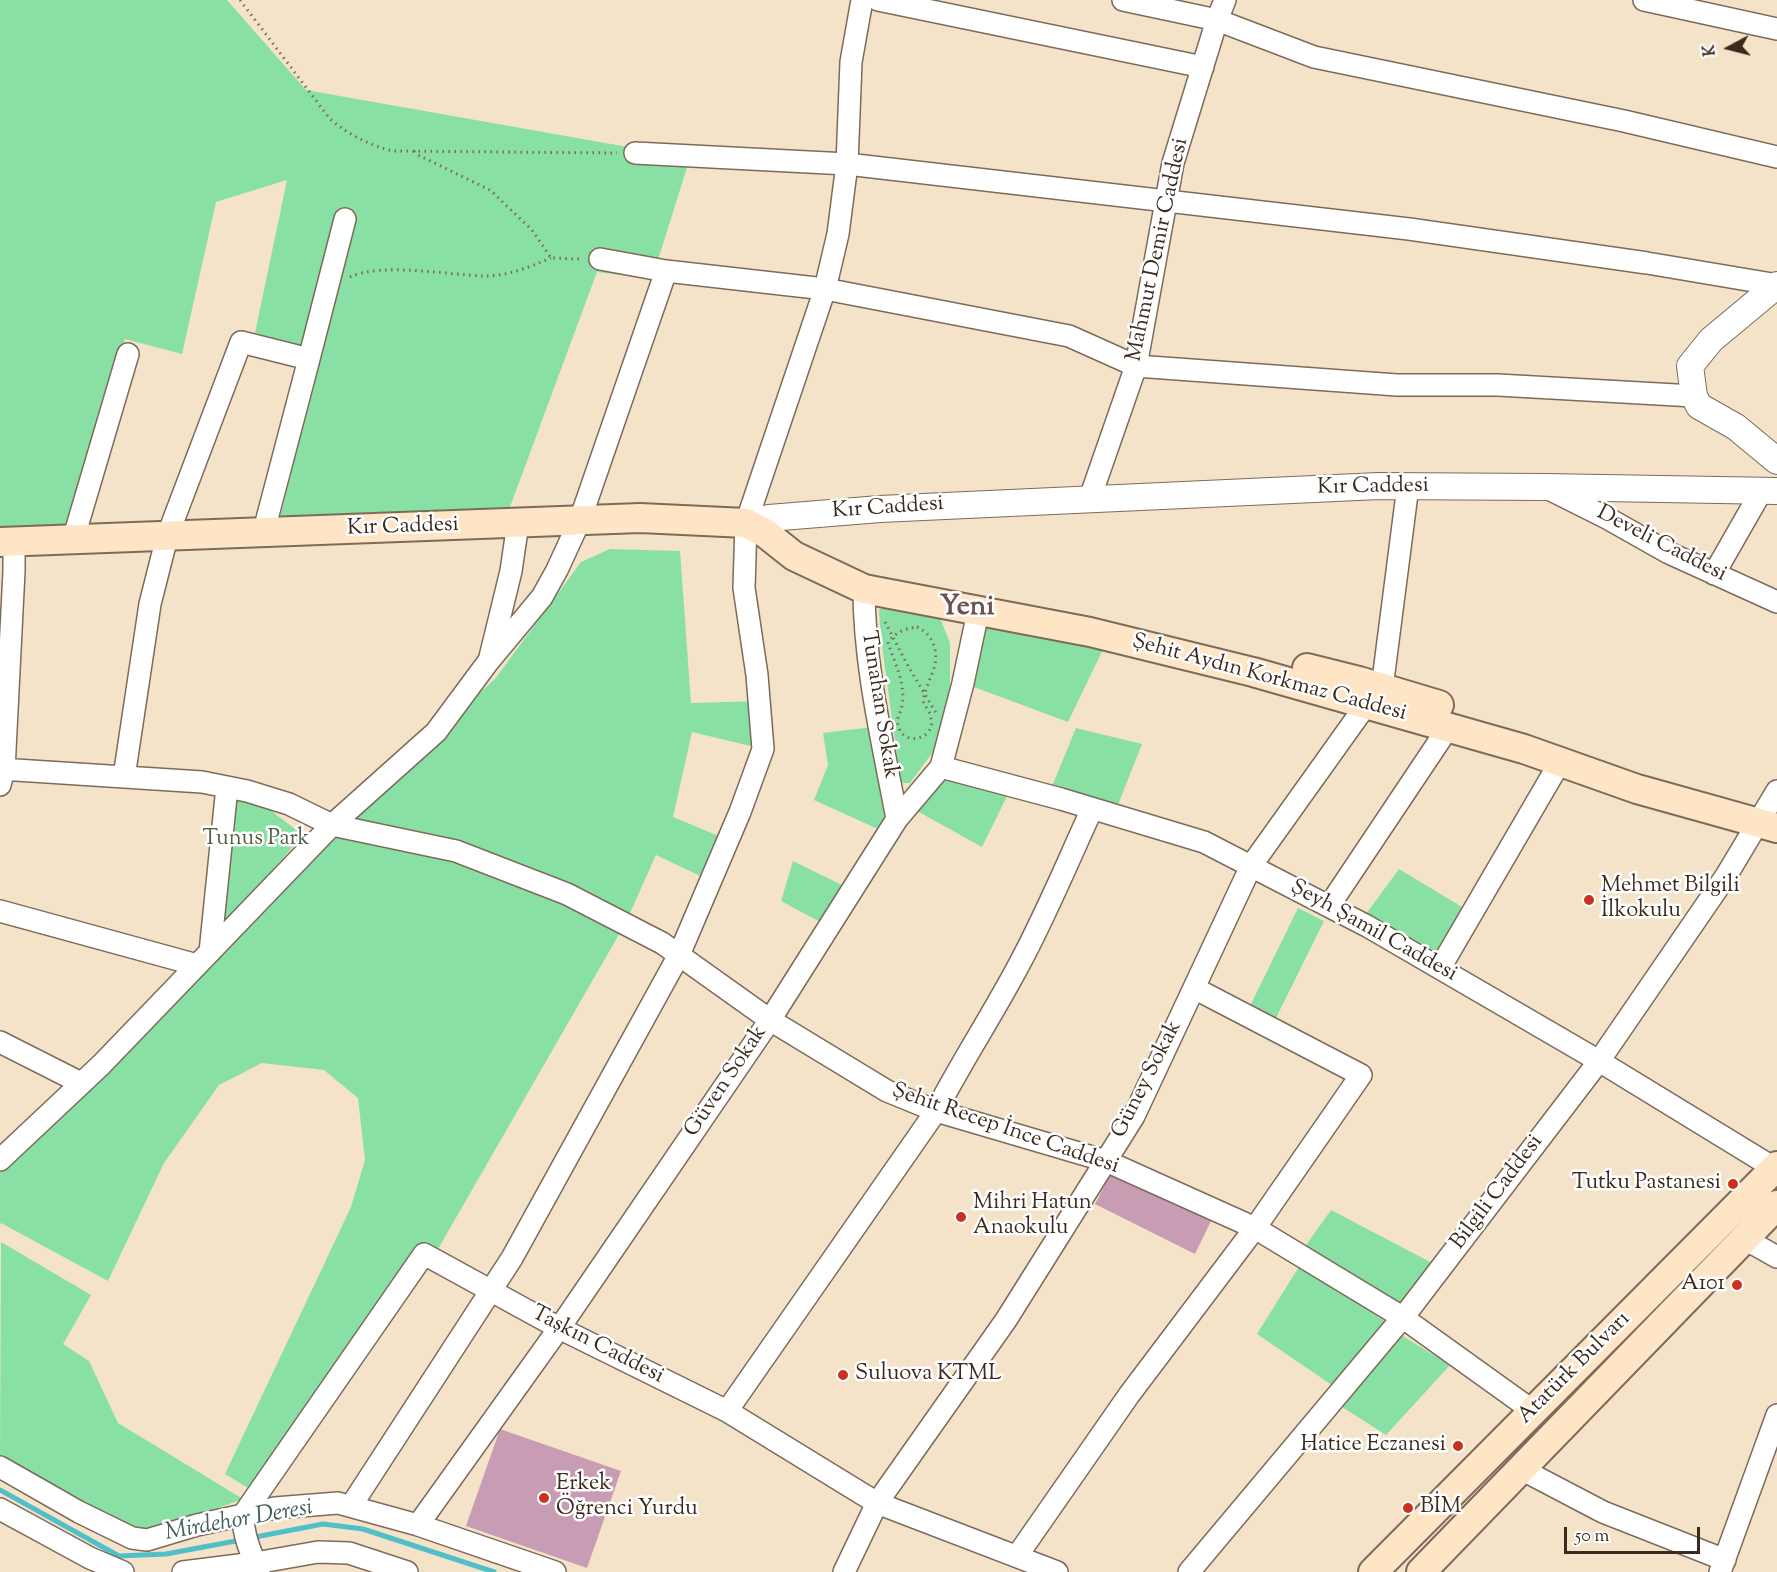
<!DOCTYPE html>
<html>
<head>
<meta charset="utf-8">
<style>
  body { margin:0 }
  #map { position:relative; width:1777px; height:1572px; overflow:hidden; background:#f4e3c9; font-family:"Sorts Mill Goudy",serif }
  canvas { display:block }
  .north { position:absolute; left:1699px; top:18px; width:60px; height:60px; -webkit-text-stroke:4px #fff; paint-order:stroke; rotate:263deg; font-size:16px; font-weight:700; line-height:24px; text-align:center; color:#3b2a1e }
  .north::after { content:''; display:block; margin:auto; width:21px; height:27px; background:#3b2a1e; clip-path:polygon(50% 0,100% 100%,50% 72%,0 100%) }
  .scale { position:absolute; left:1564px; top:1527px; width:136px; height:27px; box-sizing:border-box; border:3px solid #3b2a1e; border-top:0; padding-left:8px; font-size:18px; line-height:21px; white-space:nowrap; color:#3b2a1e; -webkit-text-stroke:4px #fff; paint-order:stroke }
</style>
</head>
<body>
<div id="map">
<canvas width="1777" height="1572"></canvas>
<div class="north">K</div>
<div class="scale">50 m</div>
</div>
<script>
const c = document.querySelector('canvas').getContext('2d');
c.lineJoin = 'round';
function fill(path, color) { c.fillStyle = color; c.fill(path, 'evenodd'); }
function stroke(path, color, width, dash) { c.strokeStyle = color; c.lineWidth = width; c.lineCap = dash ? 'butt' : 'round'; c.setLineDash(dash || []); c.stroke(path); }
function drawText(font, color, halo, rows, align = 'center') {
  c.font = font + ' "Sorts Mill Goudy",serif'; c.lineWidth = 5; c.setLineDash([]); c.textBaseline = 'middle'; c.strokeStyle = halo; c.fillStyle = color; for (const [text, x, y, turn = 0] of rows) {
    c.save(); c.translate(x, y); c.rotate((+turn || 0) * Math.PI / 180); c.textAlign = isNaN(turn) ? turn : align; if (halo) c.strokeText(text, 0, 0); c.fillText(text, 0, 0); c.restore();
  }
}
fill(new Path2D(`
  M0,0H227L306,90L690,158L652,279L597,272L507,515L279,522L320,356L255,333L287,180L216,202L182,354L125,339L64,528L0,532Z
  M610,549L680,551L691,703L759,701L763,749L692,732L673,817L728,840L711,881L656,855L625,924L438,1249L424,1254L258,1494L225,1474L351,1207L365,1160L358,1098L324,1070L262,1063L219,1085L164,1163L108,1281L1,1223L0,1225V1170L332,825L495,679L581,562Z
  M887,605L940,618L950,643V696L938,745L910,783H903L900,778L881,638L879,610Z
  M978,612L1109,637L1068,722L963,683Z
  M873,727L890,818L880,830L814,800L828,765L823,733Z
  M1076,728L1142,744L1114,815L1048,796Z
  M941,767L1012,786L982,847L908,806Z
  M229,792L261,803L303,835L213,938Z
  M793,861L844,886L822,923L781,901Z
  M1399,869L1472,913L1440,968L1360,922Z
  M1298,908L1324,921L1276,1018L1251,1004Z
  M1331,1210L1434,1264L1399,1307L1304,1248Z
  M1,1242L91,1295L63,1344L89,1361L118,1423L243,1499L159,1529H125L0,1459Z
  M1300,1265L1389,1324L1336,1388L1257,1334Z
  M1401,1335L1450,1365L1386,1435L1339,1405Z`), '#89e0a4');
stroke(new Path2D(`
  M0,1490L119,1556L166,1554L241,1540
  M250,1538L323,1524L363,1529L494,1572`), '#51bfc8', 5);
fill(new Path2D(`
  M1112,1171L1211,1221L1195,1254L1095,1204Z
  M500,1429L621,1471L587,1568L466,1526Z`), '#c89cb3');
const minor = new Path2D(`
  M878,0L1203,67
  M1123,0L1217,20L1314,57L1624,121L1777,157
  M1644,0L1777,29
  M635,153L847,164L1409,229L1647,263L1777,285
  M600,259L666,271L825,289L1069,336L1136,366L1397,385H1498L1694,396
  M309,359L345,219
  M1547,488L1607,518L1669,553L1777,602
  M1090,498L1136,366L1173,163L1217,20L1225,0
  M73,540L128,354
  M1714,574L1762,490
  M864,589C864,666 883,744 897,819
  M490,657L511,571L518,523
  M1382,688L1408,486
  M941,767L1061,799L1204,842L1367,926L1599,1061L1774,1168
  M0,769L202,782L247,791L289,804L332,825L456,851L567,894L662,943L770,1020L887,1091L936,1111L1106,1161L1255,1228L1402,1317L1533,1411
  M124,777L150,604L167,537L241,342L309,359L263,534
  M0,785L4,770L14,571V542
  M1329,906L1448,728
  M0,911L197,965
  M210,952L227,787
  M1440,968L1560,762
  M0,1042L81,1083
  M0,1160L101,1065L332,825L436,732L488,662L542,597L557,570L580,520L666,271
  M1745,1239L1777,1257
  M727,1411L936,1111C963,1059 995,1011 1022,959C1048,910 1069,859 1092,809
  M0,1467L79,1512L132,1538L147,1540L197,1525L275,1508L338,1503L418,1525L555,1572
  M1521,1469L1603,1512L1725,1560
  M351,1506L512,1258L679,955L740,812L763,749L757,675L744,588L746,523L825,289L838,234L847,164L851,62L862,0
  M0,1509L90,1558L123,1572
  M418,1525L567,1317L770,1020L897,819L941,767L963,683L978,612
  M1017,1556L1129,1395L1255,1228L1361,1075L1194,988
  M183,1572L255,1563L318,1552L349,1553L407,1572
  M259,1572C251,1553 243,1536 243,1515L424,1254L559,1328L727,1411L877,1503L1057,1572
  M844,1572L877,1503L1006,1320L1134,1116L1251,866L1366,705
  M1189,1572L1408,1311L1599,1061L1726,876L1777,791
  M1720,1572L1777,1415`);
const tertiary = new Path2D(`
  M1777,285L1711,340L1690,366L1694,396L1699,406L1736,427L1777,461
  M746,523L769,518L880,509L1379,486L1545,487L1777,491`);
const secondary = new Path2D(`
  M0,542L640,518L746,523L765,533L794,556L864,589L1090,632L1253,672L1524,749L1637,789L1777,828
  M1307,668L1359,681L1439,705
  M1373,1572L1777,1166
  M1421,1572L1777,1205`);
stroke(minor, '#7c6b5a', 24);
stroke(tertiary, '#7c6b5a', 28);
stroke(secondary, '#7c6b5a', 32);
stroke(new Path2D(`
  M240,0L330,119C349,135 369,145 393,151L617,153
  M414,151L418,155L490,190L532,230L551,258L583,259
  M350,277C382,262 448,275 484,276C509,276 529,267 551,258
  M885,622L908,666L936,713
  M917,627C931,633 938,648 935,664C933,675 925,687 923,701C925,707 930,711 931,718C936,738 906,747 899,728C895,718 901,714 902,705C906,682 894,663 888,642C895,633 905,628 917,627Z`), '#7c6b5a', 3, [1.5, 4.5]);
stroke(minor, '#fff', 21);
stroke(tertiary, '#fff', 26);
stroke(secondary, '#fde5c5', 28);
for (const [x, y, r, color] of [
  [1589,900,6,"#c8321e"],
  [1733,1184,6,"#c8321e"],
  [961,1217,6,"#c8321e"],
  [1737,1285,6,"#c8321e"],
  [843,1375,6,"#c8321e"],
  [1458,1446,6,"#c8321e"],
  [544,1498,6,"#c8321e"],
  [1408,1508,6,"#c8321e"]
]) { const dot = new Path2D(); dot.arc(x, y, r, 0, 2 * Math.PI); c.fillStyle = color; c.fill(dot); stroke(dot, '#fff', 2); }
drawText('22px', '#3b2a1e', '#fff', [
  ["Mahmut Demir Caddesi",1159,250,-78],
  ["Kır Caddesi",1373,488,-1],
  ["Kır Caddesi",888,509,-4],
  ["Kır Caddesi",403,528,-2],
  ["Develi Caddesi",1661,545,27],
  ["Şehit Aydın Korkmaz Caddesi",1269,679,15],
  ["Tunahan Sokak",878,705,81],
  ["Şeyh Şamil Caddesi",1373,932,29],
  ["Güney Sokak",1148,1080,-63],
  ["Güven Sokak",727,1082,-56],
  ["Şehit Recep İnce Caddesi",1005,1130,19],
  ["Bilgili Caddesi",1498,1193,-53],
  ["Taşkın Caddesi",597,1346,27],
  ["Atatürk Bulvarı",1575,1369,-45]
]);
drawText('22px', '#526146', '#fff', [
  ["Tunus Park",256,840]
]);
drawText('22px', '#3b2a1e', '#fff', [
  ["Mehmet Bilgili",1601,887],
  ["İlkokulu",1601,912],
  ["Tutku Pastanesi",1721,1184,"right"],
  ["Mihri Hatun",973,1204],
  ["Anaokulu",973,1229],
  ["A101",1725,1285,"right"],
  ["Suluova KTML",855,1375],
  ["Hatice Eczanesi",1446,1446,"right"],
  ["Erkek",556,1485],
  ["Öğrenci Yurdu",556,1510],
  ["BİM",1420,1508]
], 'left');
drawText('italic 24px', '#435e5a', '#fff', [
  ["Mirdehor Deresi",239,1522,-10]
]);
drawText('bold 28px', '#6c5252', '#fff', [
  ["Yeni",967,609]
]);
</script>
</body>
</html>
